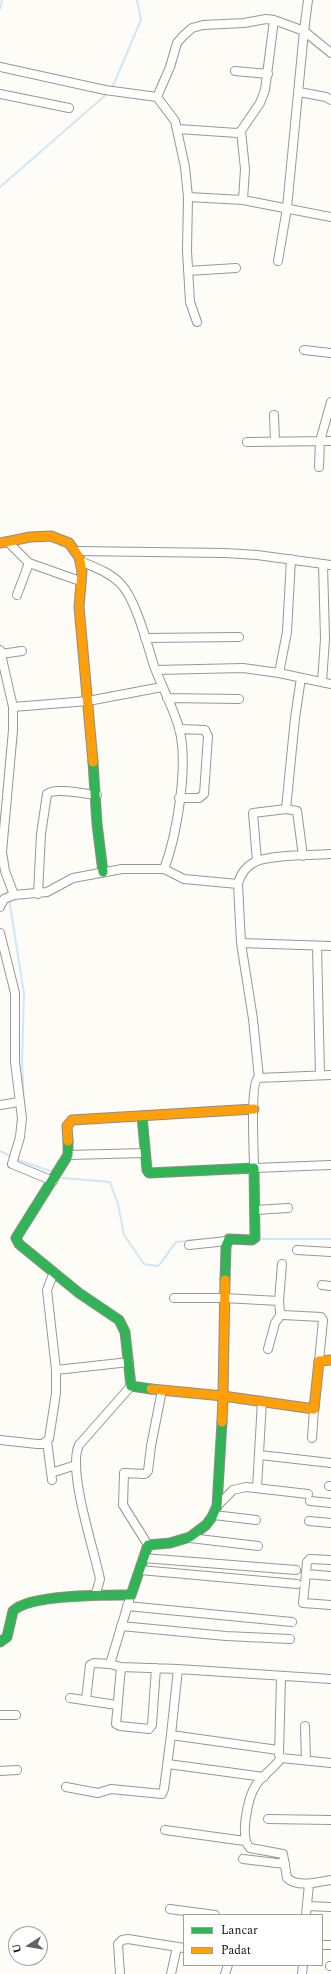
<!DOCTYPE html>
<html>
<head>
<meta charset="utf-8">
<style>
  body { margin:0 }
  #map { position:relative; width:331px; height:1974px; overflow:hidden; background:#fdfcf7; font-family:Spectral,serif }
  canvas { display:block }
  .legend { position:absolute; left:183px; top:1914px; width:140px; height:52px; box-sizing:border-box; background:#fff; border:1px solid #a0a0a0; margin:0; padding:5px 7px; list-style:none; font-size:12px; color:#111 }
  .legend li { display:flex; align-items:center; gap:8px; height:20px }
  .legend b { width:20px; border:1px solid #a0a0a0 }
  .north { position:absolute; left:8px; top:1926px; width:40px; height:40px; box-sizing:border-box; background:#fff; border:1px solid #a0a0a0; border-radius:50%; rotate:258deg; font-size:11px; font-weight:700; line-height:16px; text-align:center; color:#111 }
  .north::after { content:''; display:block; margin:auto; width:14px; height:18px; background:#646362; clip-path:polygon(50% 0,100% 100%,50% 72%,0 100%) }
</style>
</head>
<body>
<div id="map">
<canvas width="331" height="1974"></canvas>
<ul class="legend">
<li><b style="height:5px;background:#30b455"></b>Lancar</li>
<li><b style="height:5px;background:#ff9f0a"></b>Padat</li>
</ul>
<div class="north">U</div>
</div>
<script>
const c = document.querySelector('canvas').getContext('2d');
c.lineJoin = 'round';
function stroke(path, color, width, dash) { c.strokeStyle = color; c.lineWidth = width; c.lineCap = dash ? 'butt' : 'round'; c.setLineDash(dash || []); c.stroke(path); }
stroke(new Path2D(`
  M0,9L2,0
  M112,88L141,20L137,0
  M0,187L108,93
  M9,899L24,993L22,1062L24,1107
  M0,1151L12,1157
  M16,1159L50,1171
  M62,1178L110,1182L118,1204L124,1235L144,1264L158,1266C165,1259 169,1250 176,1242L226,1237
  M258,1239H331`), '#cde8f7', 2);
const street = new Path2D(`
  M0,67L105,90L157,97L175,121L185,167L188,197L187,251L190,302L197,322
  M235,71L268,74
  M299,92L326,97L331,100
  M0,94L69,108
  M157,97L170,67L177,43L183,36L192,28L203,25L244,23L266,19L274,20L304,31L308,0
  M178,129L237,133L241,131L260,103L265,90L274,20
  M241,131L245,169L243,200
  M188,197L243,200L331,217
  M278,261L287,208L304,31L331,53
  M188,271L236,268
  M304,350L331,353
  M274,415L275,442
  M247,442L331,441
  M319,467L320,441L331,402
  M8,542L29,563L80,581
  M76,551L225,553L257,555L331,565
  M291,559L287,632L279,673L331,684
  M80,561C94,567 109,572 120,583C136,599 147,644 154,666C162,687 173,707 179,728C189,764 177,835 164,869
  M17,595L29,563
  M145,638L239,637
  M0,650L13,707V730L2,852L5,871L14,895
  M1,654L22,651
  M156,670L243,668L279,673
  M301,678L295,718L286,809L297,811L303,856
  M322,682L325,639L323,564
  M167,698L239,699
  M13,707L88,701L162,687
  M179,729L205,730L208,736L204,794L199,798H179
  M331,854C309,856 278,854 257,861C247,865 240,874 238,884L241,943L331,946
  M257,861L253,813L286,809
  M38,894L41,834L47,794C54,787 86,794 97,795
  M0,907L4,899L14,895L47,892L73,878L122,869H164L184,879L238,884
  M0,933L15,993V1062L22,1118L20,1137L12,1164L53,1181
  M241,943L253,1019L259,1078
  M317,946L320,1075
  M331,1075L258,1078C250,1084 254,1154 254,1168L331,1165
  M0,1105L19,1102
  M68,1155L145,1153
  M255,1210L288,1208
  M189,1245L227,1241
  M297,1250L331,1252
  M322,1285L331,1286
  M174,1298H224L279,1301L280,1312L283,1315L321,1317L323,1320L319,1361
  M279,1301L282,1264
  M268,1349L275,1323L281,1314
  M56,1370L129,1362
  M312,1438L314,1409
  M0,1440L37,1444H43L49,1439L56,1393V1370L47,1290L54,1272
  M47,1441L52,1480
  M260,1455L331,1463
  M51,1473L76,1465
  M329,1486H331
  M257,1488L262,1401
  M310,1501L331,1503
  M217,1506L233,1490L246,1487L308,1494
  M214,1515L256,1520
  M309,1521L331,1523
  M190,1538L258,1546
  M148,1545L123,1505L124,1473L145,1474L148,1471L151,1446L162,1390
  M143,1558L296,1570
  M331,1560L310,1559L307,1562L303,1603L331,1605
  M140,1570L297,1584
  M306,1574L331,1576
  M94,1596L97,1590L100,1579C94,1549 67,1470 79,1445L131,1386
  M129,1601L110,1664L121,1667L178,1669
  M127,1606L292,1622
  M121,1626L226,1636L290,1639
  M121,1667L116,1724L120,1726L149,1729L152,1725L156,1668
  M281,1677L279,1755L281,1758L331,1763
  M70,1698L117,1705
  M86,1700L90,1665L94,1663L110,1664
  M0,1715H16
  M305,1726L306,1760
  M278,1750L171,1735L178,1669L331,1679
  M281,1758C274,1769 262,1775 256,1785C248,1797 239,1838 250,1848L283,1854L287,1878C298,1888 318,1882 331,1880
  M168,1764L264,1777
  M0,1771L17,1770
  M66,1787L98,1793L111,1789L162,1794L164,1789L171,1735
  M268,1819L331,1820
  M165,1830L245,1841
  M243,1859L285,1864
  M307,1906L331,1907
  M170,1909L215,1915
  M306,1915L309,1884
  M322,1945H331
  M330,1966H331
  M120,1974L118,1944L122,1940L128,1939L184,1948
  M171,1974L177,1947
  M225,1974L228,1965
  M302,1974L303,1965`);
const fast = new Path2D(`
  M93,762L97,824L103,872
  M142,1116L147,1170L149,1173L254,1168L255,1238L252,1240L229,1239L226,1246L225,1280
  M68,1141V1155L16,1238L19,1244L79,1293L119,1320L125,1332L131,1386L151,1389
  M0,1642L7,1637L13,1611C29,1594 107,1595 131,1595L148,1545L170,1543L190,1537L206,1525L212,1517L217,1506L222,1422`);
const slow = new Path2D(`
  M0,543L30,537L51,536L69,543L79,557L82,571L79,607L93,762
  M68,1141L67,1126L72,1120L254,1109
  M151,1389L223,1396L225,1280
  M222,1422L223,1396L314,1409L319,1361L331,1360`);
stroke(street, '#979795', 10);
stroke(fast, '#8e8d8b', 11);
stroke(slow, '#8e8d8b', 11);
stroke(street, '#fffffe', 8);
stroke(fast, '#30b455', 9);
stroke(slow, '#ff9f0a', 9);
</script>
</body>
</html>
